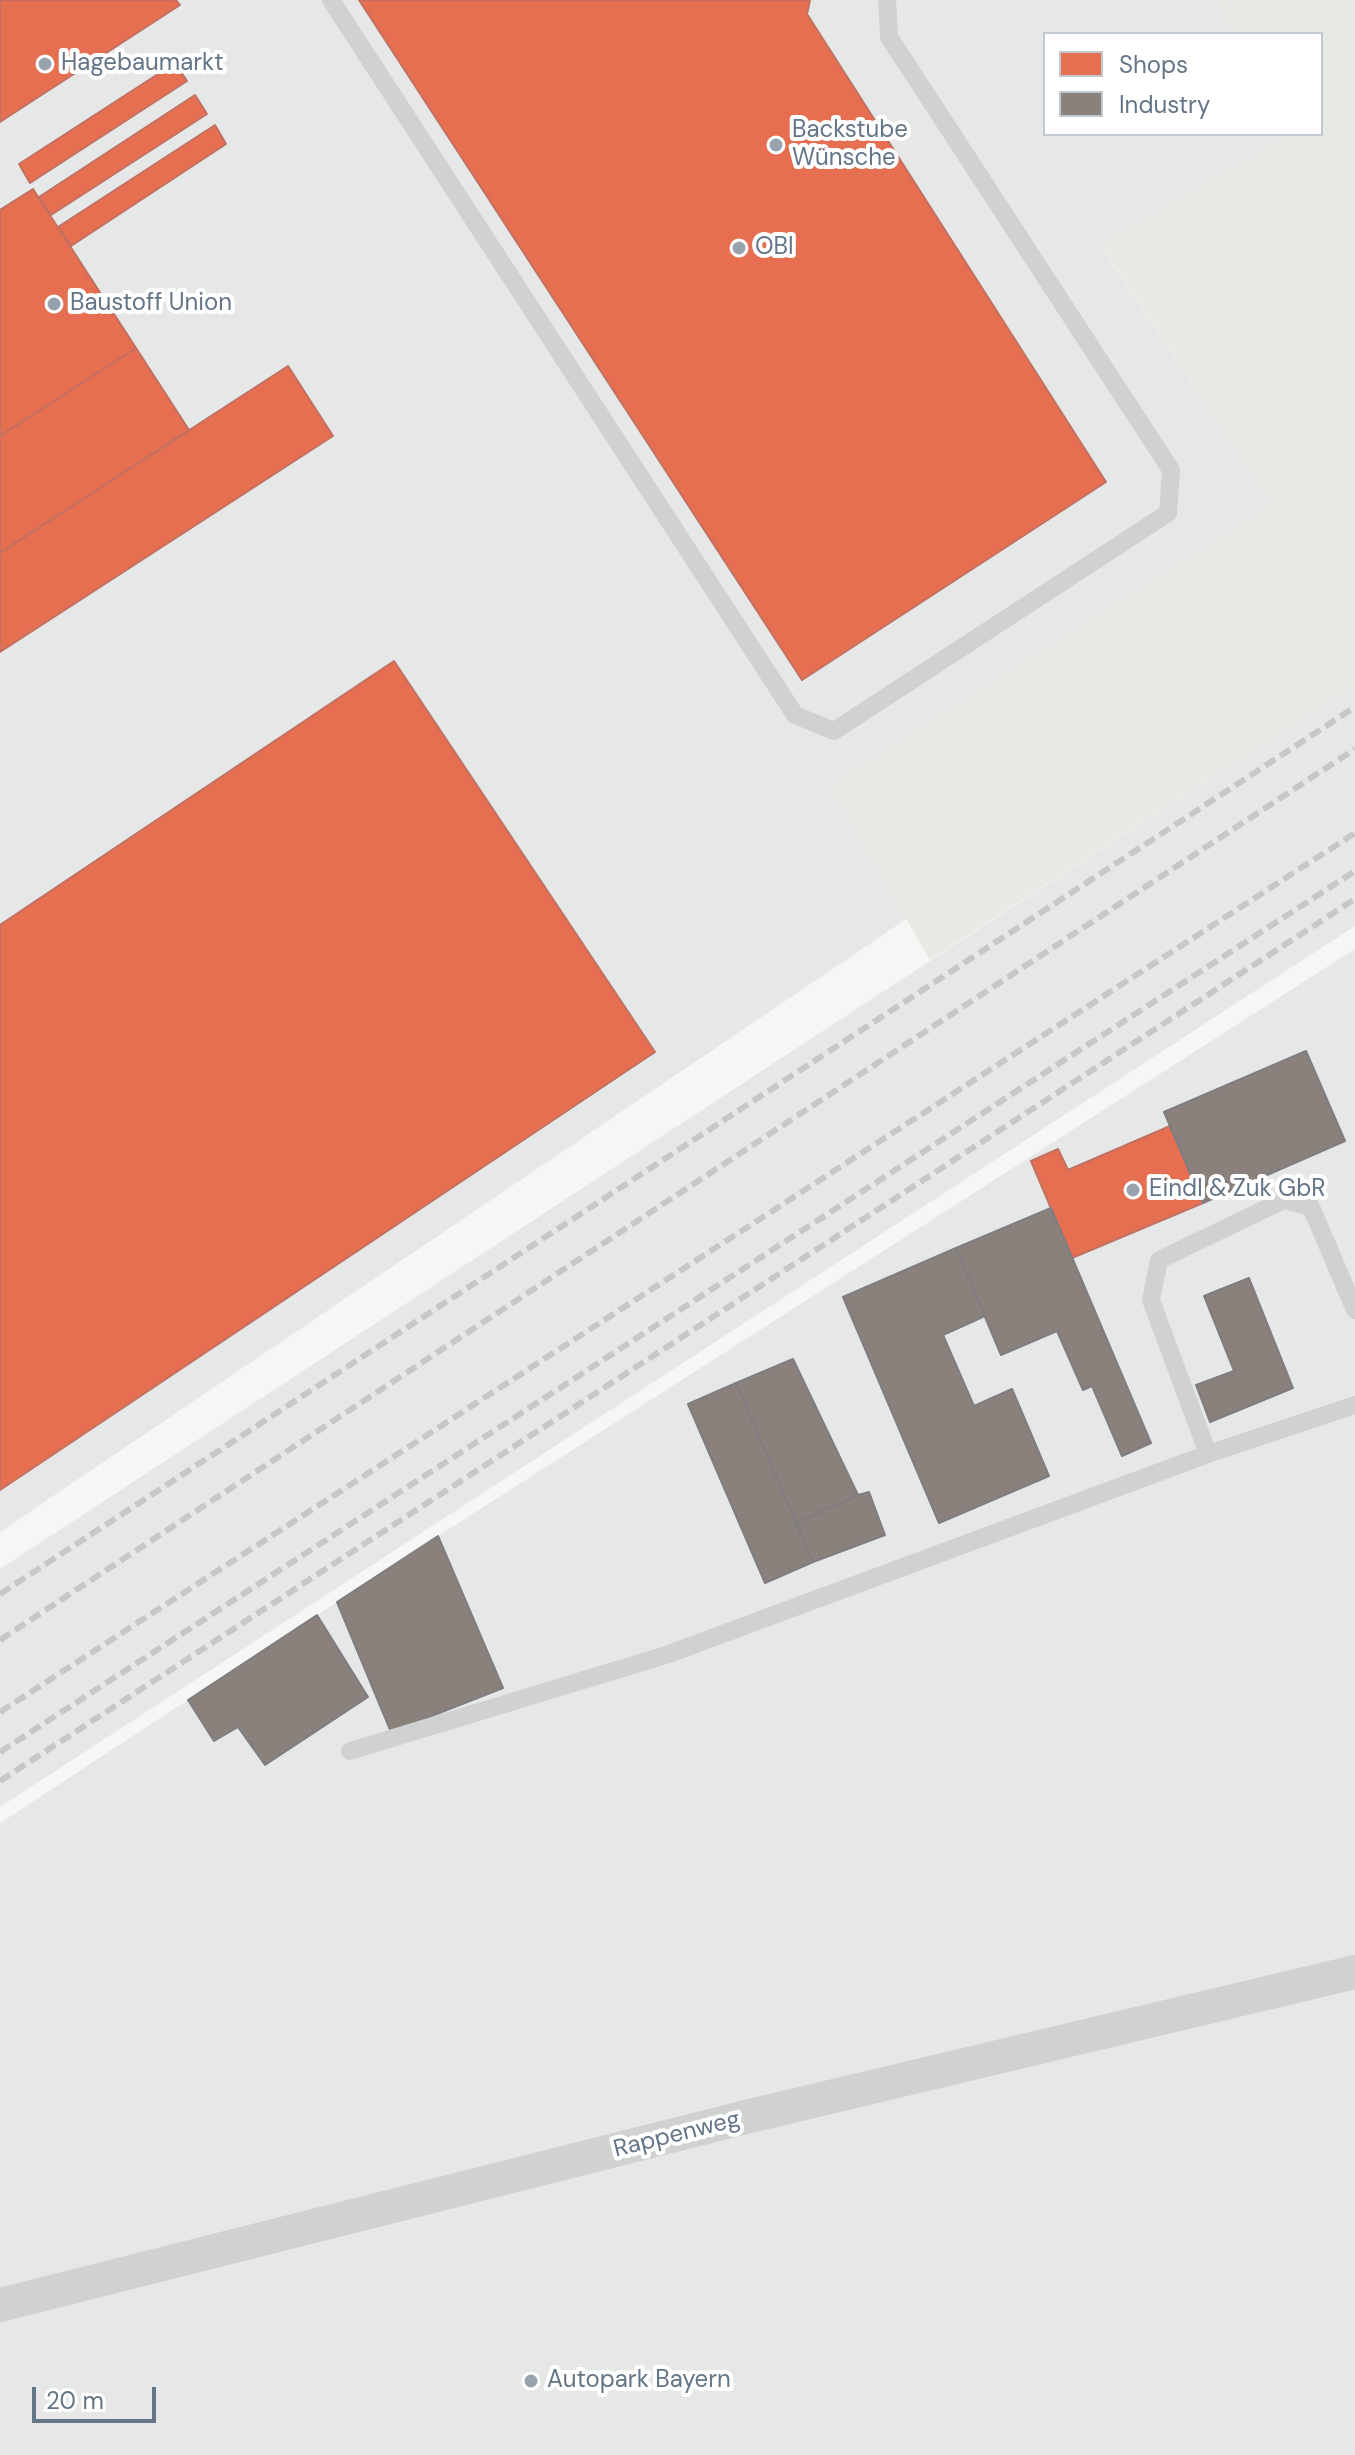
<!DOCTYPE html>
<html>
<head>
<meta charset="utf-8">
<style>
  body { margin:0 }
  #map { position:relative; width:1355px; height:2455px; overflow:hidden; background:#f6f7f5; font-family:"DM Sans",sans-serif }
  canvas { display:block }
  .legend { position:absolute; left:1043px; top:32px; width:280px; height:104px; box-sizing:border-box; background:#fff; border:2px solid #c1c8cf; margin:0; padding:10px 14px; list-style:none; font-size:24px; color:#647588 }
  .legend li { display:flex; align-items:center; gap:16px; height:40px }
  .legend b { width:40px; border:2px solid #c1c8cf }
  .scale { position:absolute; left:32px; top:2387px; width:124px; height:36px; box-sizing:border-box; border:4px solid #647588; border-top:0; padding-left:10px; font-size:24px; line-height:28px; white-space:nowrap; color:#647588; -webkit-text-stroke:6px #fff; paint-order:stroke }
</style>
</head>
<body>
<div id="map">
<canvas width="1355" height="2455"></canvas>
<ul class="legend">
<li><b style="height:22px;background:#e76f51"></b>Shops</li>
<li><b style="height:22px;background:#8a817c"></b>Industry</li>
</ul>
<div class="scale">20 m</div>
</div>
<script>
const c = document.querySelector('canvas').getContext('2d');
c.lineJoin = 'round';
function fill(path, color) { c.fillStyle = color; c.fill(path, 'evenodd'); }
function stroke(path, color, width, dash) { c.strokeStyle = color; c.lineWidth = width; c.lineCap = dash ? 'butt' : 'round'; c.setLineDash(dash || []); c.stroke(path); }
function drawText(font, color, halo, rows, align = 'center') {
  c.font = font + ' "DM Sans",sans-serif'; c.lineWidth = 8; c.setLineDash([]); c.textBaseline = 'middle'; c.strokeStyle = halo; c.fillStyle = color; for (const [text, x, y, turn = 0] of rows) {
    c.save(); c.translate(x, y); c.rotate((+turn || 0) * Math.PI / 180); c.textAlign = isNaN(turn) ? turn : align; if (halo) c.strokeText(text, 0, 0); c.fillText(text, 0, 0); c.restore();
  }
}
fill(new Path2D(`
  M0,0H1218L1232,34H1045V134H1276L1279,141L1101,246L1273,505L830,786L908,918L0,1532Z
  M1355,683V926L0,1807V1569Z
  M1355,949V2455H0V1823L438,1536Z`), '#e6e8e8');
fill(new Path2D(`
  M1218,0H1355V683L930,960L830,786L1273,505L1101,245L1279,141L1276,134H1321V34H1232Z`), '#e6eae3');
const shops = new Path2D(`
  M0,0H176L180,5L0,122Z
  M359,0H810L807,14L1106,482L802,680Z
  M175,63L187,81L30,183L19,164Z
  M195,95L207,114L51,215L39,197Z
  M215,125L226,144L71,246L58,227Z
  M33,189L136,348L0,436V210Z
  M136,348L189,430L0,553V436Z
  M288,366L333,436L0,652V553Z
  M394,661L655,1052L0,1490V925Z
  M1170,1126L1203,1203L1072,1258L1031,1161L1058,1149L1068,1170Z`);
fill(shops, '#e76f51');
stroke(shops, '#c07162', 2);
const industry = new Path2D(`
  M1306,1051L1345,1141L1203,1203L1164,1112Z
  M1051,1208L1151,1443L1122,1456L1092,1386L1083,1390L1057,1331L1001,1355L956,1248Z
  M956,1248L985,1316L943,1335L974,1406L1012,1389L1049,1476L939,1523L843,1297Z
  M1249,1278L1293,1388L1210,1422L1196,1385L1234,1371L1204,1296Z
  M793,1359L858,1495L796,1523L736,1383Z
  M736,1383L813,1562L765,1583L688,1404Z
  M869,1492L885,1535L813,1562L796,1523L858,1495Z
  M438,1536L503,1688L391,1732L337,1602Z
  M317,1615L368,1697L265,1765L238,1727L214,1741L188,1700Z`);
fill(industry, '#8a817c');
stroke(industry, '#7f7d80', 2);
stroke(new Path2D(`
  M331,0L795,715L834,731L1168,513L1171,470L889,37L887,0
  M1208,1454L1151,1300L1159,1260L1284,1200L1311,1207L1355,1310
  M350,1751L666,1655L1208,1454L1355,1405`), '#d0d2d2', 18);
stroke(new Path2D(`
  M0,2305L750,2116L1355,1972`), '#d0d2d2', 34);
stroke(new Path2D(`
  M0,1594L1355,707
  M0,1640L1355,749
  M0,1712L1355,833
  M0,1752L1355,871
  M0,1781L1355,899`), '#c6c7c8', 6, [12, 6]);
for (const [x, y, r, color] of [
  [45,64,8,"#97a2ae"],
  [776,145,8,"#97a2ae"],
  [739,248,8,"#97a2ae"],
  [54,304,8,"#97a2ae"],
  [1133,1190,8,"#97a2ae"],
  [531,2381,8,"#97a2ae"]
]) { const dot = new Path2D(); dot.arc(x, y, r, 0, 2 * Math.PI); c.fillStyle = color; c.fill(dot); stroke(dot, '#fff', 3); }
drawText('24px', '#647588', '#fff', [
  ["Hagebaumarkt",61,64],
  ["Backstube",792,131],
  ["Wünsche",792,159],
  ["OBI",755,248],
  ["Baustoff Union",70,304],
  ["Eindl & Zuk GbR",1149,1190],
  ["Autopark Bayern",547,2381]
], 'left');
drawText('24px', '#647588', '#fff', [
  ["Rappenweg",677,2135,-14]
]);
</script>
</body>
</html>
